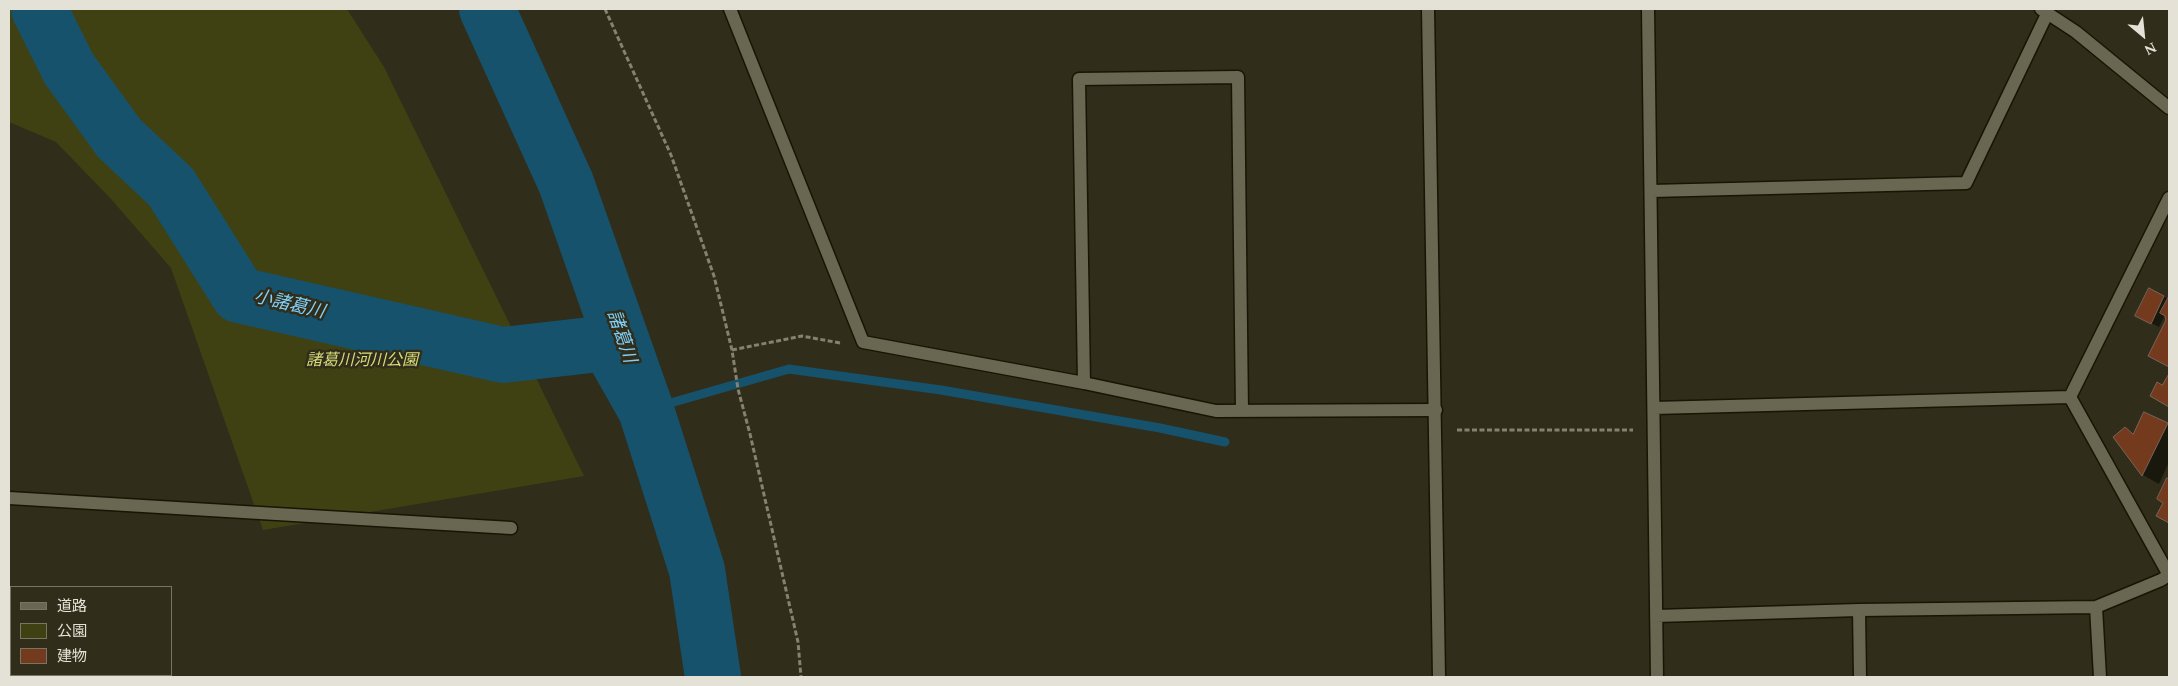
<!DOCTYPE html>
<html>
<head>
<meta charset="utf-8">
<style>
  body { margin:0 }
  #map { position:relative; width:2178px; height:686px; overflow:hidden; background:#302d1a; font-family:Spectral,"Noto Sans JP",serif }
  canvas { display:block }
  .frame { position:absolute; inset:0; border:10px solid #e4e2d6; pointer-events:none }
  .legend { position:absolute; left:10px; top:586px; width:162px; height:90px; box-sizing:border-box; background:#302d1a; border:1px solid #787565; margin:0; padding:6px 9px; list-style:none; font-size:15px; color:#e4e2d6 }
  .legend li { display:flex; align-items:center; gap:10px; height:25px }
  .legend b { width:25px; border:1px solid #787565 }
  .north { position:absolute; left:2118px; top:10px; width:50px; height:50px; -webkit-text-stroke:4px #302d1a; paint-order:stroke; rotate:152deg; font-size:14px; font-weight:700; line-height:20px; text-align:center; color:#e4e2d6 }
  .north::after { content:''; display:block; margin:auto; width:18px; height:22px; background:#e4e2d6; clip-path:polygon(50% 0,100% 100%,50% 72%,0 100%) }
</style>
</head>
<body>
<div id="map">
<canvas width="2178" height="686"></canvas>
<div class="frame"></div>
<ul class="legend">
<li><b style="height:6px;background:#696651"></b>道路</li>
<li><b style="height:14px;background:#3f4112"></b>公園</li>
<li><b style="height:14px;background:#743a1d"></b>建物</li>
</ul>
<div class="north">N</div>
</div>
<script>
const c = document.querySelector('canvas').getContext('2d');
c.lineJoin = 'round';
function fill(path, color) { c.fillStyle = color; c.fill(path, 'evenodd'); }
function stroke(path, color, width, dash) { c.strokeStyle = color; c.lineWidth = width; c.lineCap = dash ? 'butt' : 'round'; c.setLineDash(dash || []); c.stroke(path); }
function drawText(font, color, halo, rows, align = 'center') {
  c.font = font + ' Spectral,"Noto Sans JP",serif'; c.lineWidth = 5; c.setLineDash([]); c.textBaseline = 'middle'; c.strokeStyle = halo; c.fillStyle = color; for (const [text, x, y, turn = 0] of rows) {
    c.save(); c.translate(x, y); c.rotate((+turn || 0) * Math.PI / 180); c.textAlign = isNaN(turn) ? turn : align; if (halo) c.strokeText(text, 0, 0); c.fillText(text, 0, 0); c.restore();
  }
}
fill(new Path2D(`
  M9,9H347L384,67L584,476L263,530L171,268L111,199L56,142L9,122Z`), '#3f4112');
fill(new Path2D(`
  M2150,290L2169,299V367L2149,356L2167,320L2166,313L2159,327L2145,320Z
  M2145,413L2169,425V462L2159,484L2143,475L2115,437L2125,428L2135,434Z`), '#0007');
stroke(new Path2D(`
  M646,410L789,369L941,390L1160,428L1225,442`), '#17526c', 9);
stroke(new Path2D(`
  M39,9L69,69L119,138L171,187L239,295L503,355L608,343L646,410
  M487,9L566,183L646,410L697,570L713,677`), '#17526c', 56);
const building = new Path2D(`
  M2149,288L2164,296L2151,324L2135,316Z
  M2169,296V367L2148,356L2166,320L2165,316L2160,313Z
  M2169,374V407L2150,396L2157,382L2162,385Z
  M2144,412L2168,423L2142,476L2113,437L2125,427L2133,434Z
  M2167,478L2169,479V523L2156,516L2163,503L2157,499Z`);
fill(building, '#743a1d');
stroke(building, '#79645a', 1);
const minor = new Path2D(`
  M730,9L863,342L1084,383L1216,411L1436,410
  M1648,9L1657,677
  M2041,9L2076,32L2169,108
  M1652,191L1966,183L2048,12
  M1084,383L1079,79L1238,77L1242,411
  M1654,408L2070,397L2169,198
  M9,498L511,528
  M2096,607L2100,677
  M1859,610L1860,677
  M1656,616L1859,610L2096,607L2161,580L2169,575L2070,397`);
const tertiary = new Path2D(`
  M1428,9L1439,677`);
stroke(minor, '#181504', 15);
stroke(tertiary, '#181504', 15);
stroke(new Path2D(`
  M605,9L671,155L714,276L732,350L738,389L750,434L798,642L801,677
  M732,350L802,336L840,343
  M1457,430H1633`), '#858272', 3, [5, 2.5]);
stroke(minor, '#696651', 12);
stroke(tertiary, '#696651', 12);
drawText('italic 16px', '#d7dc7a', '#302d1a', [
  ["諸葛川河川公園",362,362]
]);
drawText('italic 18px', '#81d0f9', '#302d1a', [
  ["小諸葛川",289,306,13],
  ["諸葛川",620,337,71]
]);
</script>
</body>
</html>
